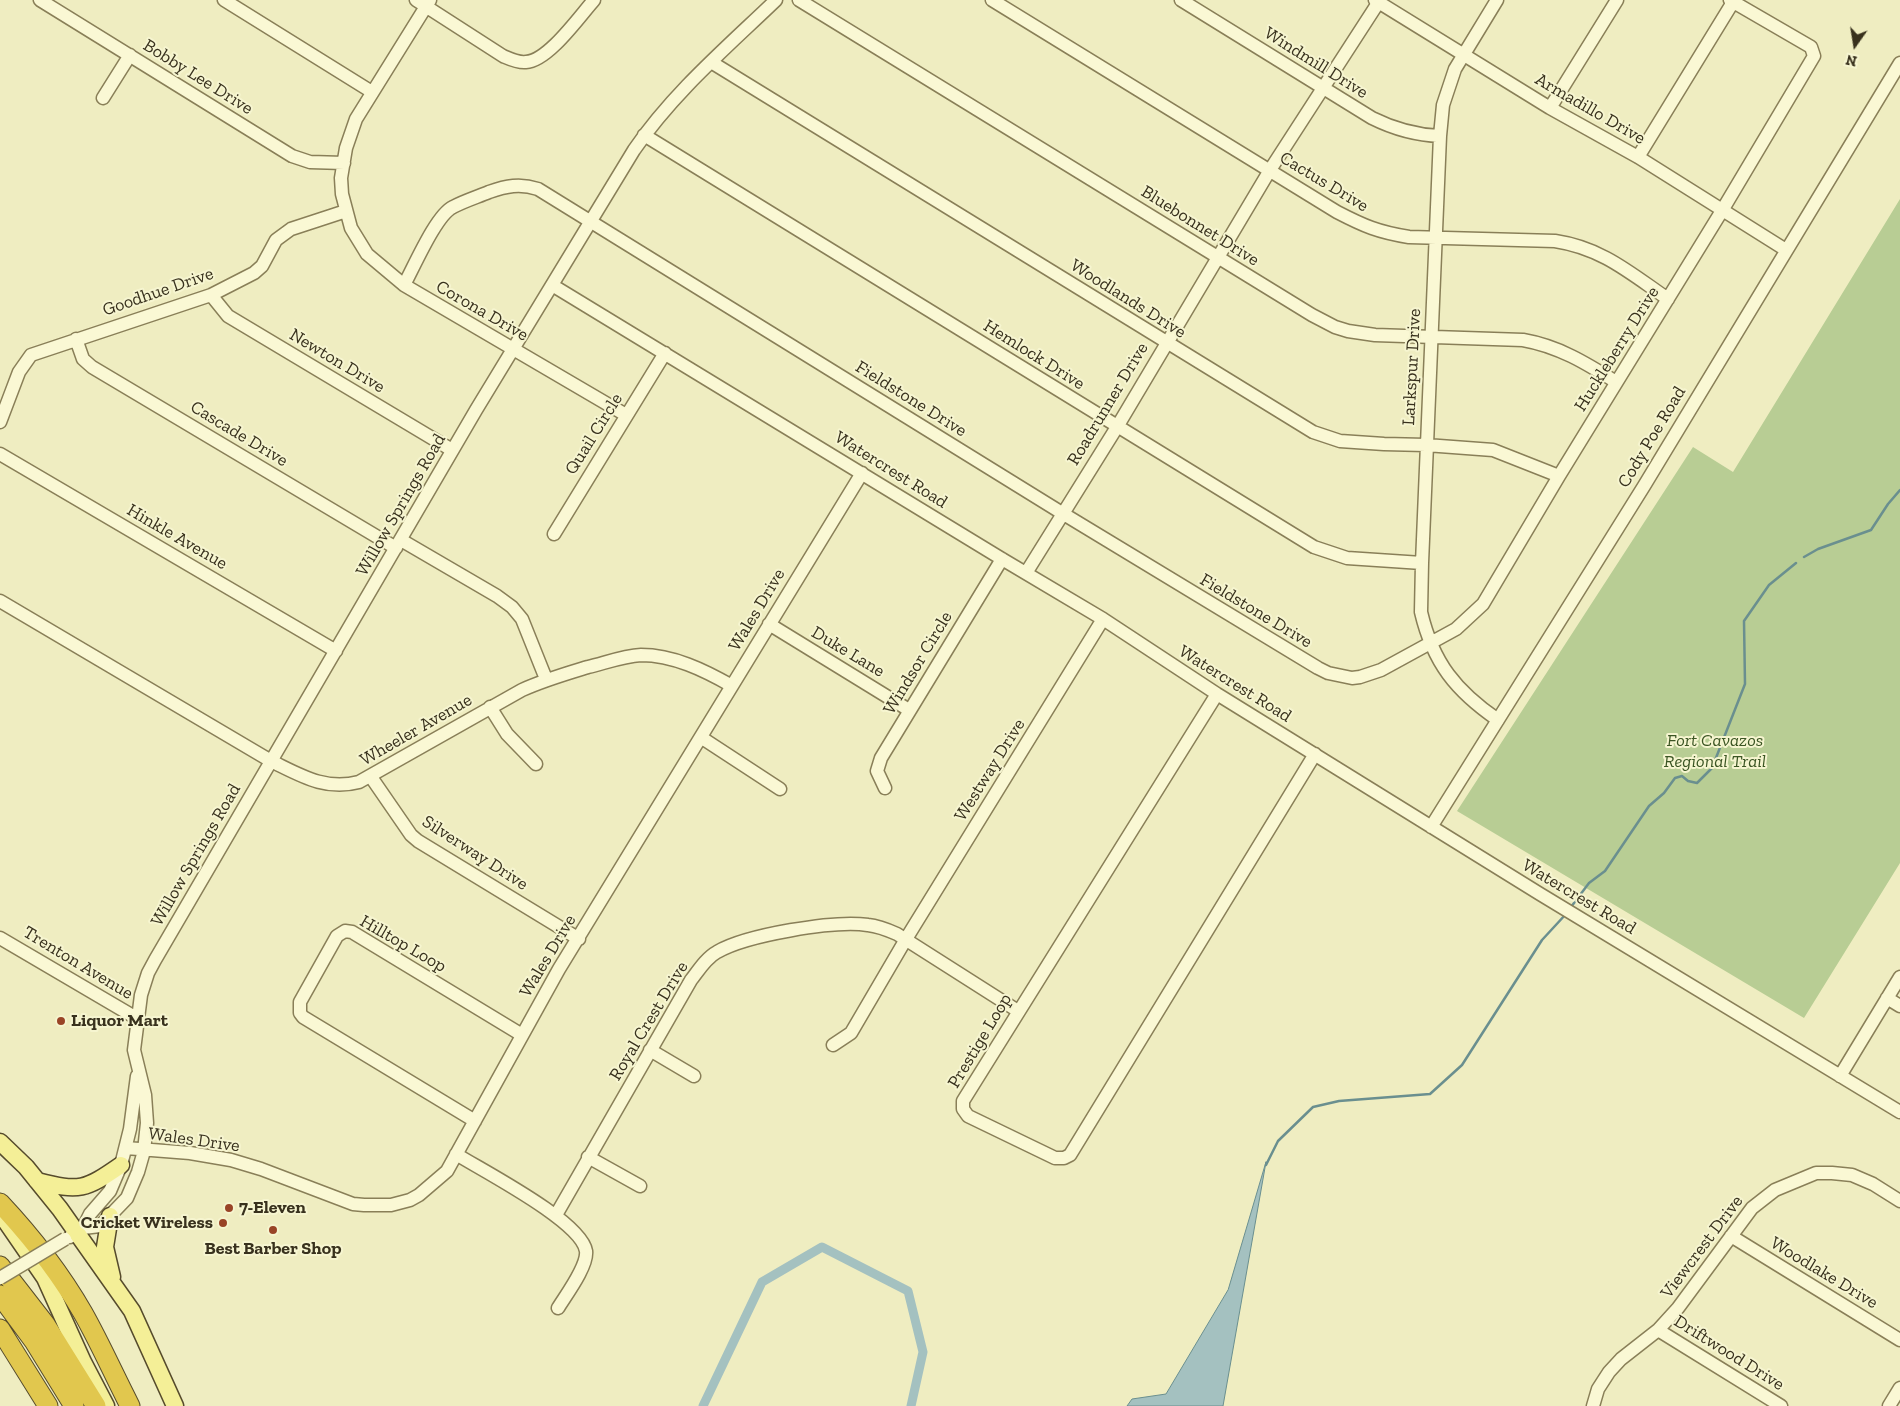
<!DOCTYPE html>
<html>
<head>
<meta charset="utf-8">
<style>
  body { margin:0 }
  #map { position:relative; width:1900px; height:1406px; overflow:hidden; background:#efedc1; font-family:"Zilla Slab",serif }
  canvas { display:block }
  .north { position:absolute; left:1830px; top:20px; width:50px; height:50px; -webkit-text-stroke:4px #f6f5d0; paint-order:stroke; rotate:193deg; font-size:14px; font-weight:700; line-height:20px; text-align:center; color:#38311d }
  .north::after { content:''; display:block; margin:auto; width:18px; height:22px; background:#38311d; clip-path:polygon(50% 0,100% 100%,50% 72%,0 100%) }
</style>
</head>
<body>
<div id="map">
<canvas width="1900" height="1406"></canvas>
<div class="north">N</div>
</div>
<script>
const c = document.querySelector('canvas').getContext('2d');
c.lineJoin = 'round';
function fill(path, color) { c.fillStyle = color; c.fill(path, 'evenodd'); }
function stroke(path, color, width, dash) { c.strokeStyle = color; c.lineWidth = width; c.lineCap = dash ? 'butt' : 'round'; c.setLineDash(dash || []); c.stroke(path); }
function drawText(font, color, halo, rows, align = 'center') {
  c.font = font + ' "Zilla Slab",serif'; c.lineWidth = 4; c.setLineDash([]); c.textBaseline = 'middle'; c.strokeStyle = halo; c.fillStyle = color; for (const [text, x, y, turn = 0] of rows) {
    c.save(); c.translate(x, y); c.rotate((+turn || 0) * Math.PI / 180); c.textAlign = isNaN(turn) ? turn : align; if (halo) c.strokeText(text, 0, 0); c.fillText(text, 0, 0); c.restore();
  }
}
fill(new Path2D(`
  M1900,199V863L1804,1018L1457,811L1693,447L1733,472Z`), '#b8cd94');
const water = new Path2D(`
  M1266,1162L1223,1406H1127L1132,1399L1166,1394L1228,1290Z`);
fill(water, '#a4c1c0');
stroke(water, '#6a8f8f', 1);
stroke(new Path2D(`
  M1804,557L1818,549L1871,530L1888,504L1900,490
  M1571,907L1589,883L1605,871L1649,806L1664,793L1675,778L1682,776L1688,781L1697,783L1712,768L1745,684L1744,621L1769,585L1796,563
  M1266,1165L1278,1141L1313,1107L1339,1101L1430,1094L1462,1065L1542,940L1566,914`), '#6a8f8f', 2.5);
stroke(new Path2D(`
  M703,1406L762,1282L822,1247L908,1291L923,1352L911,1406`), '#a4c1c0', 9);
const minor = new Path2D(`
  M40,0L292,156L310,162L344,163
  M224,0L372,92
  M416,0L503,56C510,59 518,63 526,62C548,61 579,17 594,0
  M430,0L356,119L346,148L341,178L342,194L351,228L367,254L404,285L626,415
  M799,0L1312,315L1335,327L1348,331L1375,335L1523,340C1558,346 1586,363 1616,382
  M992,0L1337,212C1364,226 1378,232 1409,237L1555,241C1602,248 1630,273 1668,299
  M1181,0L1372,118C1394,129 1415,135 1440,136
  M1375,0L1550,108L1638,157L1786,250
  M1497,0L1455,69L1443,105L1440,136L1422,563L1421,612C1433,663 1456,691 1498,720
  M711,62L1313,432L1340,441L1384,444L1426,445L1493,450L1559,476
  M103,98L130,55
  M1550,108L1617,0
  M644,135L1314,547L1347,558L1422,563
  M1638,157L1733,2
  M404,285C414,267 436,215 453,207C464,201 477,197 489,192C506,186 520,183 538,189L1062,513L1318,668L1328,673L1352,678L1360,677L1381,670L1456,629L1483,604L1559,476L1723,209L1814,56L1811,47L1730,0
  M552,285L1002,559L1103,619L1217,694L1540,894L1900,1112
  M211,295L228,316L452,450
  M76,339L83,359L92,367L396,548
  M0,422L19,372L31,355L211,295L254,273L262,266L276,240L291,229L346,211
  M0,454L336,651
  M554,534L665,353
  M401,540L497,596L512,607L522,619L546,679
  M1026,573L1117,427L1270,170L1380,0
  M0,601L271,761C300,775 325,791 359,782L522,690C544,680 565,674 588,667C605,663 623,656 641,655C673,655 704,670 732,686
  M769,624L909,710
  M1217,694L963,1101V1109L968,1116L1055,1158H1064L1070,1155L1315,754
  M490,707L507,734L536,764
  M702,738L780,789
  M371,777L411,835L418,841L579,939
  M885,788L877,771L881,758L1002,559
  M1431,827L1644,486L1900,63
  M0,938L138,1019
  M1887,998L1900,1006
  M833,1045L851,1033L906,939L1103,619
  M650,1050L694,1076
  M1840,1076L1900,977
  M475,1121L303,1017L300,1013V1002L337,936L345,931L352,932L522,1035
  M126,1148L190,1153L231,1160L261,1169L353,1204L364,1205H391L410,1200L419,1195L447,1171L559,969L862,473
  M456,1154C483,1171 581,1221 586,1251C588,1266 566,1295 558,1308
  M588,1157L640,1186
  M556,1215L691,980C698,971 706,958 717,952C746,935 834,920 868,925C878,926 888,930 897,934L1018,1011
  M83,1228L90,1214L110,1191L121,1165L130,1129L137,1076
  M1731,1236L1900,1340
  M70,1237L83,1228L100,1226L127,1198L138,1172L144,1151L147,1123L145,1095L134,1050L141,995L148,973L155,960L476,410L634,150C673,93 726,48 776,0
  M1658,1330L1781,1406
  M1593,1406L1598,1389L1609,1372L1621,1359L1658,1330L1678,1308L1752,1208L1775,1190L1816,1173H1832L1852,1175L1873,1184L1900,1201
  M1889,1406L1900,1388`);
const major = new Path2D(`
  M0,1142L26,1167L60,1209L132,1311L175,1406
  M37,1181C80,1192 85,1190 121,1165
  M110,1216L105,1247L112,1277
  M5,1220L45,1278L83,1362L106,1406`);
const highway = new Path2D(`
  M0,1203C31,1236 60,1273 83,1313C100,1343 114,1375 130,1406
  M0,1266L45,1324L96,1406
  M0,1295L34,1341L74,1406
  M0,1329L48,1406`);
stroke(minor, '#897f58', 15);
stroke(major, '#564b2c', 19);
stroke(highway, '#564b2c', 21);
stroke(minor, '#faf8d4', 12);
stroke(major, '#f4ef97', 16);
stroke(highway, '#e1c74e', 19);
const minorBridge = new Path2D(`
  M0,1278L65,1239`);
stroke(minorBridge, '#897f58', 15, []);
stroke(minorBridge, '#faf8d4', 12);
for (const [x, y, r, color] of [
  [61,1021,5,"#994426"],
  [229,1208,5,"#994426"],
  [223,1223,5,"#994426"],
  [273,1230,5,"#994426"]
]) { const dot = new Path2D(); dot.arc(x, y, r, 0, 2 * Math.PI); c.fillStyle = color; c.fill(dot); stroke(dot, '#f6f5d0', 2); }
drawText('18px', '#38311d', '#f6f5d0', [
  ["Windmill Drive",1316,63,32],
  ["Bobby Lee Drive",198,77,32],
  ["Armadillo Drive",1590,109,30],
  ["Cactus Drive",1324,182,31],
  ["Bluebonnet Drive",1200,226,32],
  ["Goodhue Drive",158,292,-19],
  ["Woodlands Drive",1128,299,32],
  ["Corona Drive",482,311,30],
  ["Huckleberry Drive",1617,349,-58],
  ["Hemlock Drive",1034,355,32],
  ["Newton Drive",337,361,31],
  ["Larkspur Drive",1412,367,-87],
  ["Fieldstone Drive",911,399,32],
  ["Roadrunner Drive",1108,404,-59],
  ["Cascade Drive",239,434,31],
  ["Quail Circle",594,434,-58],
  ["Cody Poe Road",1652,437,-59],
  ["Watercrest Road",891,470,32],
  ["Willow Springs Road",401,505,-60],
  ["Hinkle Avenue",177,537,30],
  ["Wales Drive",757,610,-59],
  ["Fieldstone Drive",1256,611,31],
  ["Duke Lane",848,652,31],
  ["Windsor Circle",918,663,-59],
  ["Watercrest Road",1235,684,32],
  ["Wheeler Avenue",416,730,-30],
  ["Westway Drive",990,770,-58],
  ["Silverway Drive",475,853,33],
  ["Willow Springs Road",196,855,-60],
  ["Watercrest Road",1579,897,31],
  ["Hilltop Loop",403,944,30],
  ["Wales Drive",548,956,-59],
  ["Trenton Avenue",78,963,31],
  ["Royal Crest Drive",649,1021,-59],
  ["Prestige Loop",980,1041,-59],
  ["Wales Drive",194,1140,8],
  ["Viewcrest Drive",1702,1247,-53],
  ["Woodlake Drive",1824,1273,31],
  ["Driftwood Drive",1729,1353,32]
]);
drawText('italic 18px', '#3b5523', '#f6f5d0', [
  ["Fort Cavazos",1715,741],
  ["Regional Trail",1715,762]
]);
drawText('bold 18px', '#38311d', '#f6f5d0', [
  ["Liquor Mart",71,1021],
  ["7-Eleven",239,1208],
  ["Cricket Wireless",213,1223,"right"],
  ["Best Barber Shop",273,1249,"center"]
], 'left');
</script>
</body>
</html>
